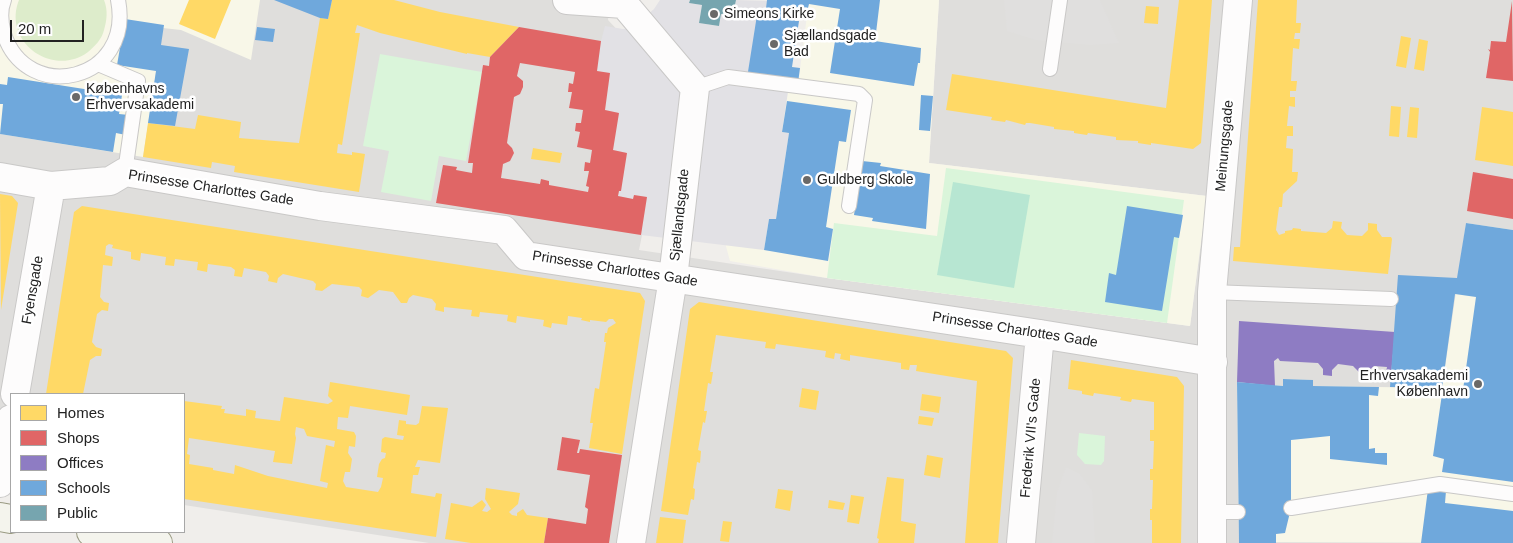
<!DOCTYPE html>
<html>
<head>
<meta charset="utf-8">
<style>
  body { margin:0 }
  #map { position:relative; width:1513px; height:543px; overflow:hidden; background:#f0eeeb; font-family:Arial,sans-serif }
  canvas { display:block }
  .legend { position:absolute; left:10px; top:393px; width:175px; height:140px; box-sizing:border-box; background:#fff; border:1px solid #a7a7a7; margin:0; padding:6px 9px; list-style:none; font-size:15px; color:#222 }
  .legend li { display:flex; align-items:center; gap:10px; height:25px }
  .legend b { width:25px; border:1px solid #a7a7a7 }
  .scale { position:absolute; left:10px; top:20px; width:74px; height:22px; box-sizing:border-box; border:2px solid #222; border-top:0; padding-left:6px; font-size:15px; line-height:18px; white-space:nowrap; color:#222; -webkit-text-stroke:4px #fff; paint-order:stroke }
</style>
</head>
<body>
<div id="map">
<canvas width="1513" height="543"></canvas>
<ul class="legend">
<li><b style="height:14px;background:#ffd966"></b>Homes</li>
<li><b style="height:14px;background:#e06666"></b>Shops</li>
<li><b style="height:14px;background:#8e7cc3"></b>Offices</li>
<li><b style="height:14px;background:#6fa8dc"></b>Schools</li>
<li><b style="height:14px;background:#76a5af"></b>Public</li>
</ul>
<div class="scale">20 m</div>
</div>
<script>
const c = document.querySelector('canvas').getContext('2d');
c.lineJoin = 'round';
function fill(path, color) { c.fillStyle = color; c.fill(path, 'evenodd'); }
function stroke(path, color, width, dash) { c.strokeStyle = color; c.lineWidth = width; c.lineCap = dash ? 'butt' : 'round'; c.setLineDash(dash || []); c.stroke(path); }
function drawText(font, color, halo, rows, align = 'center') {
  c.font = font + ' Arial,sans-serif'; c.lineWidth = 5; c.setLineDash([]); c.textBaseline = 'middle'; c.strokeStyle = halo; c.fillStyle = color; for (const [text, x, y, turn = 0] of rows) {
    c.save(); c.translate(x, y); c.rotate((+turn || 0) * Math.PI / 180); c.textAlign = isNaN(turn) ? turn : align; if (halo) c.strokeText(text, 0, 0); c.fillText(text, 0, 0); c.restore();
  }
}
fill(new Path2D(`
  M0,0H610L608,20L623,36L650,196L639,250L827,278L1190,326L1207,196L929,163L939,0H1513V543H429L184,505V394H11L0,476Z`), '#dfdedc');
fill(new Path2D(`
  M0,0H260L251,60L181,30L163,28L143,157L0,134Z
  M809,0H939L929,163L1207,196L1190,326L827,278L730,261L712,195L747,78L798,85Z
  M1466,223L1513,230V543L1239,542L1237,382L1283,386V379L1313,380V386L1442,388Z`), '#f8f7e8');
fill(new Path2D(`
  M19,0H104C108,10 107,20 104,30C102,39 95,46 88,52C53,78 2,42 19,0Z`), '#ddeccb');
fill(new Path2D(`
  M380,54L482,72L466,161L439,156L431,201L381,192L389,151L363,146Z
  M946,168L1184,200L1167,323L827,278L834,223L937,236Z
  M1079,433L1105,436L1104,461L1101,465L1085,464L1077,455Z`), '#daf5da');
fill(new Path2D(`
  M953,182L1030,195L1014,288L937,275Z`), '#b7e6d2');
fill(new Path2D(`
  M1004,0H1100L1119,43L1091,45L1036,40L1007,31Z
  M1066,467L1080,474L1092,490L1095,543H1052L1057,492Z`), '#e0dfde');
fill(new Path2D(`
  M660,0H690L689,3L702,5L699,23L719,26L721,14L725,15L728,9L734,10L736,0L767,1L765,16L789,85L782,132L789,133L776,219H769L764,250L641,235L647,197L634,195L633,199L618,196L619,191H621L627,153L613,150L619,113L605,110L610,74L597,71L601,41L605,26L623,29L632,28L654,9Z`), '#e2e1e5');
fill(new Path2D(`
  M189,0H231L215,39L179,24Z
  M332,0H394L440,12L519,27L490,57L467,53V54L380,33L357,25L355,33H360L342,145L338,144L337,153L352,155V152L365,154L359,192L234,172L235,166L212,162L211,168L143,157L148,123L195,129L198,115L241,122L239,138L299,143L320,18L328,19Z
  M1179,0H1212L1201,143L1193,149L1151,143V145L1138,143V141L1116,140V137L1088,133L1087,135L1074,133V131L1054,129V127L1030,123H1026L1025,125L1006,120L1005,122L991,120L992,117L946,110L952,74L1166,108Z
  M1258,0H1297L1296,23H1301L1300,33H1295L1294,39H1300L1299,49L1293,48L1291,81H1297L1296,91H1290V97H1295V107L1289,106L1287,126H1293V136H1287L1286,148L1293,149L1292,172H1298L1297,181L1283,194L1282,207H1279L1276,230L1279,235L1285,233V231L1292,230L1293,228L1301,229V231L1326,233L1332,228L1333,221L1342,222L1341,228L1347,235L1362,236L1368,230V223L1377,224V230L1382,237H1391L1392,239L1388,274L1233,261L1234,247H1240Z
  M1146,6L1159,7L1158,24L1144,23Z
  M1401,36L1411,38L1406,68L1396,66Z
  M1419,39L1428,41L1424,71L1414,69Z
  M1391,106L1401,107L1399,137L1389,136Z
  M1410,107L1419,108L1417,138L1407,137Z
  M1482,107L1513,112V166L1475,160Z
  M533,148L562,153L560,163L531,159Z
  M0,194L12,196L18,203L1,310Z
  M82,206L640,293L645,301L622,454L589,448L593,423H590L595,388L599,389L606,342H604L605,333H607L608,328L616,323L613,319H609L606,322L590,320V322L581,320L582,318L568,316L567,325L552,323L551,328L543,326L544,320L517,316L516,323L507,321L508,315L480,312L479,317L471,316L472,310L444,307V312L435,310L436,304L432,299L413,295L409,298L407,303H401L393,292L379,290L368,298L361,296L362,290L359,287L332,284L322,291L315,290L316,284L313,281L283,274L278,278L277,283L268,281L269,276L266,272L244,268L242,277L234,276L235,270L231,267L208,264L207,272L197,270L198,262L175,259L174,266L165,265L166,257L141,253L140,261L131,259V252L112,248L113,245L109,244L106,246L105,255L113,257L112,266L103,265L100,297L104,302L109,303L108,311L102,310L97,314L92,342L96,347L102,349L101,356H96L90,360L83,394H46L74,212Z
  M699,302L1006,351L1013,358L998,543H965L977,381L916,371L917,365H910L909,370L901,369V363L850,355V361L840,359L841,354L835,353L834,359L825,357L826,351L776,344L775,349L765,348L766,342L716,335L710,372H713L711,384L708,383L704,411H707L705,423L703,422L698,450L701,451L700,463L697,462L693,488L695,489L694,500L691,499L688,515L661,511L690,309Z
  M1071,360L1177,377L1184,386L1181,543H1152V520H1150V509H1152L1153,480H1150V469H1153L1154,441H1150V430H1154V402L1132,399L1131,402L1120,400L1121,397L1094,393L1093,396L1082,394V391L1068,389Z
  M330,382L410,395L407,415L350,406L348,418L338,417L337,429L354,432L356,436L355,447L349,446L348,453L352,459L350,472H345L343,481L346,487L378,492L381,487L383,478L377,477L379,464L382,459L385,458L386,453L381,452L382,439L385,437L403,440L404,436L397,435L399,420L406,421V424L416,425L419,423L422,406L448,408L440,463L418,460L415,467H420L418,475H413L411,493L435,497L436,493L442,494L436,537L184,499V401L222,406L221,409H225L224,413L246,416V409L256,411L255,418L280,421L284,397L328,404L333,401L328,396ZM296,427L304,429L307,436L335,441L334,447L326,445L320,481L328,483L327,488L268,476L235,465L234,474L213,470V468L189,464L190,455L187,454L189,438L275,451L273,462L292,464L296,438L295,434Z
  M802,388L819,391L816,410L799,407Z
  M922,394L941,397L939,413L920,410Z
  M919,416L934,418L932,426L918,424Z
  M927,455L943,458L940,478L924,475Z
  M887,477L904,479L901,521L916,524L914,543H878L879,539L877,538Z
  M486,488L520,493L518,504L509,512L512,515L517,516V513L523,509L527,515L548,518L544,543H471L445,539L451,503L472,507L482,500L486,505L482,511L487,512L491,509L485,499Z
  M778,489L793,491L790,511L775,508Z
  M851,495L864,497L859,524L847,522Z
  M829,500L845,503L843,510L828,508Z
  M660,517L686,520L683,543H656Z
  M723,521L732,522L729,542L720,541Z`), '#ffd966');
fill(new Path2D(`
  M1512,1L1513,81L1486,78L1490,52L1488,49L1490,50L1491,41L1506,42Z
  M519,27L601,41L597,71L610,73L605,110L619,113L613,150L627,153L621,191H619L618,196L633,199L634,195L647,197L641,235L436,203L443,165L457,167L456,170L472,173L473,163H468L483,65L489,66L490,57ZM520,63L575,72L573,84L569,83L568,92H572L569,108L583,110L581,123H576L575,131L580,132L577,147L592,150L590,163L585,162L584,171H589L586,186L589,187L588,192L549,185V181L541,179L540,184L501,178L503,164L510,161L514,153L512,148L507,143L514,97L520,94L523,87V81L517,76Z
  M1473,172L1513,179V219L1467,211Z
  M562,437L580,440L577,453H579L580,449L622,455L609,543H544L548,518L586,524L588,509L585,507L590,475L557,470Z`), '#e06666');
fill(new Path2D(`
  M1239,321L1395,332L1391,375L1386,372L1387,367L1374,366L1367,372L1366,377H1359V372L1353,366L1338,364L1332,370V376L1323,375V369L1318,363L1280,361L1278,358L1274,361L1275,386L1237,382Z`), '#8e7cc3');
fill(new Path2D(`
  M274,0H332L328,19L320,18Z
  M767,0H880L875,41L921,48L920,63H918L914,86L830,73L840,9L809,4L808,8L797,7L795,21H799L792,67L800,68L798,83L747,78L757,15L765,16Z
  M125,19L164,25L161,45L189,49L175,126L148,123L156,71L117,65Z
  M257,27L275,29L273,42L255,40Z
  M8,77L122,95L119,114L129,115L126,135L116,133L113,152L0,134L3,104H0V84L7,85Z
  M921,95L933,96L930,131L919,130Z
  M787,101L851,110L846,142L839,141L826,227L833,229L828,261L764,250L769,219H776L789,133L782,132Z
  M862,161L881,163L880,166L930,174L926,229L872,221L873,218L854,215Z
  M1127,206L1183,215L1179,238L1174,237L1162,311L1105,302L1109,273L1116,275Z
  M1466,223L1513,230V482L1442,472L1444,459L1433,456L1442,394L1462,397L1476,297L1455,294L1442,388L1390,387L1398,275L1457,278Z
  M1283,379L1313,380V386L1379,387L1378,396L1369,395V449L1375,448V453H1387V465L1330,459V436L1291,440V508L1285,533L1276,534V543H1239L1237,382L1283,386Z
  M1428,489L1446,491L1445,503L1513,511V543H1421Z`), '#6fa8dc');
fill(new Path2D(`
  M690,0H736L734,10L728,9L725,15L721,14L719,26L699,23L702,5L689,3Z`), '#76a5af');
const lane = new Path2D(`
  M4,0C0,10 1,23 4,34C27,105 134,82 118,0
  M98,64L138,81L125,172
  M1050,69L1060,0
  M695,88L728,77L859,94L865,100L849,206
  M1212,292L1391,299
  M1291,508L1440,484L1513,494
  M1213,512H1238`);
const street = new Path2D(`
  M567,0L624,4
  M625,0L624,4L695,88L673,278L631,543
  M0,177L51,186L110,181L125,172L320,206L504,230L526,256L1040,334L1213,362
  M15,394L51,186
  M0,483L11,419
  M1021,543L1040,334
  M1212,543V292L1238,0`);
const secondary = new Path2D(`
  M0,517L11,519
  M91,532L158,543`);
stroke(lane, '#c9c8c7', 16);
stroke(street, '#c9c8c7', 30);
stroke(secondary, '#999a82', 30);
stroke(lane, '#fdfcfc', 14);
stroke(street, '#fdfcfc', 28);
stroke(secondary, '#f4f4ed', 28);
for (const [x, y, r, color] of [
  [714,14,5,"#6a6968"],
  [774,44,5,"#6a6968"],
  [76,97,5,"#6a6968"],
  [807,180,5,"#6a6968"],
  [1478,384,5,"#6a6968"]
]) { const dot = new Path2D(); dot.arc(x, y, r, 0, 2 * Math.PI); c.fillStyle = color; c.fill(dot); stroke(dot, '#fff', 2); }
drawText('14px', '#222', '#fff', [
  ["Simeons Kirke",724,14],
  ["Sjællandsgade",784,36],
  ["Bad",784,52],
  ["Københavns",86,89],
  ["Erhvervsakademi",86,105],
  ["Guldberg Skole",817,180],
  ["Erhvervsakademi",1468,376,"right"],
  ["København",1468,392,"right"]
], 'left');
drawText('14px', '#222', '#fff', [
  ["Meinungsgade",1225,146,-85],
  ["Prinsesse Charlottes Gade",211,188,9],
  ["Sjællandsgade",680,215,-84],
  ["Prinsesse Charlottes Gade",615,269,9],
  ["Fyensgade",33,290,-80],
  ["Prinsesse Charlottes Gade",1015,330,9],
  ["Frederik VII's Gade",1031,438,-85]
]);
</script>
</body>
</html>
